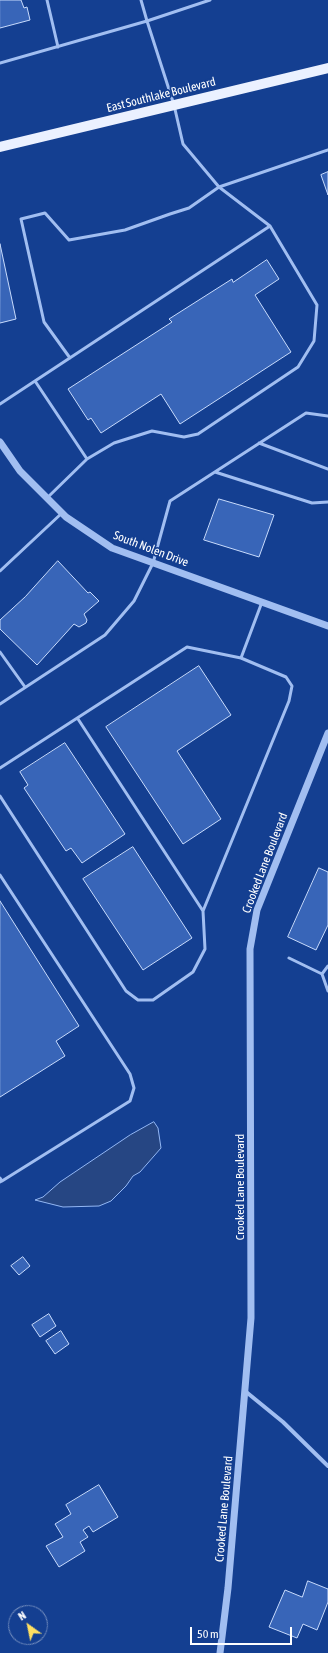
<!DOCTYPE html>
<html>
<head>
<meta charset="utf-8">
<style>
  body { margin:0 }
  #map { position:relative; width:328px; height:1653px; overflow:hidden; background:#143f91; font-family:"Asap Condensed",sans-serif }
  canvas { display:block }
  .north { position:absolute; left:8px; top:1605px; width:40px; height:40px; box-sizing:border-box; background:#143f91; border:1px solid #728cbd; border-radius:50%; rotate:327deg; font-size:11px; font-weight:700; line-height:16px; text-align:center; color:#fff }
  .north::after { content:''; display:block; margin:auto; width:14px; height:18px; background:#ffe061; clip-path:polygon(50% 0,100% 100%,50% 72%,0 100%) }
  .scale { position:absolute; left:190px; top:1627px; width:102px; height:18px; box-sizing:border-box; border:2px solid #fff; border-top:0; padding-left:5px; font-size:12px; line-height:14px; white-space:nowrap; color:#fff; -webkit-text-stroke:3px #143f91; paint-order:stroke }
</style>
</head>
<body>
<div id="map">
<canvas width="328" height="1653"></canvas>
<div class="north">N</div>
<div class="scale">50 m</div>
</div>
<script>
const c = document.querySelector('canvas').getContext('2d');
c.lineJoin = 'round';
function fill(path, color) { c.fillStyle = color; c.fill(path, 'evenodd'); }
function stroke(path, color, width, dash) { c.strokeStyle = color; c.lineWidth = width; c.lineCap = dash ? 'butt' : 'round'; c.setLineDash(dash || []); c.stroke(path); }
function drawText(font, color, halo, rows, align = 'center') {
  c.font = font + ' "Asap Condensed",sans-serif'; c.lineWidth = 3.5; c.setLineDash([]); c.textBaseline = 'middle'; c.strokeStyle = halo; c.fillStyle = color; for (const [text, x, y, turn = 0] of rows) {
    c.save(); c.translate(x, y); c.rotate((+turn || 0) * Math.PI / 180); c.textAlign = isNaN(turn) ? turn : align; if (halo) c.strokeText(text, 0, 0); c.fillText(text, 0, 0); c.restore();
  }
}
const water = new Path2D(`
  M154,1122L158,1128L161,1148L140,1172L133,1176L126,1186L111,1201L99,1206L63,1207L35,1200L43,1197L60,1182L130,1135Z`);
fill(water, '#264683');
stroke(water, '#93b7f4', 1);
const building = new Path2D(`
  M0,0H21L24,8L27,7L30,20L0,28Z
  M328,172V195L321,175Z
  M0,244L16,319L0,323Z
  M267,260L279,279L255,295L291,352L180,424L161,394L101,433L91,418L88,420L68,389L172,322L169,319L232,279L233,282Z
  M219,499L274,515L259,557L204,540Z
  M58,561L88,593L90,592L99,601L84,614L87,620L86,623L79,627L74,624L37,665L0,629V620L25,597Z
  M199,666L231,715L177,751L221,819L183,844L106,727Z
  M65,743L125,834L82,863L71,848L66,851L24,788L28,785L20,772Z
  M133,847L192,938L143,970L83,879Z
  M319,868L328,872V925L316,950L288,937Z
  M0,901L79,1026L56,1041L65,1056L0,1097Z
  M23,1257L30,1266L19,1275L11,1266Z
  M49,1314L56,1326L40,1337L32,1325Z
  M61,1331L69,1344L55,1354L46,1341Z
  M99,1485L118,1517L93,1532L89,1526L83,1530L88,1537L80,1542L85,1551L59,1567L46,1546L63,1537L55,1524L71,1514L66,1505Z
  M308,1581L328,1589V1602L317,1630L303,1624L297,1638L269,1627L285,1590L302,1597Z`);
fill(building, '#3865b8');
stroke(building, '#c8dbfc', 1);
stroke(new Path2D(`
  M47,0L58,47
  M141,0L147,21L210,0
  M0,63L147,21L174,105L183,144L219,187L189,208L170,214L125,230L69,240L45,213L21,219L44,322L70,358
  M219,187L328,150
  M219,187L270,226
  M35,381L87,459
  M0,404L270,226L317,305L314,341L298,367L198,434L184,437L152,431L114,443L87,459L47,498
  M259,443L328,469
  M215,472L312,503L328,502
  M0,571L62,513
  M0,652L25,687
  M241,658L262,602
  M0,704L105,635L134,601L153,563L170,501L306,413L328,416
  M78,719L203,911
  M0,768L187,647L241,658L286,677L292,686L289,701L203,911L205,949L193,972L153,1000H138L126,991L0,796
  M0,875L130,1074L134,1088L130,1101L2,1181
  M289,958L322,974L328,966
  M322,974L328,991
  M0,1178L2,1181L0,1182`), '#a1bef1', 3);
stroke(new Path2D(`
  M245,1391L283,1422L328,1466`), '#a1bef1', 4);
stroke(new Path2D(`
  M0,442L20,471L66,517L112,548L328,626
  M220,1653L228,1588L251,1318L250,949L257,910L328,733`), '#a1bef1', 7);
stroke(new Path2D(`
  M0,147L328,68`), '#ebf1ff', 10);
drawText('12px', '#fff', '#143f91', [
  ["East Southlake Boulevard",161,95,-14],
  ["South Nolen Drive",151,549,21],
  ["Crooked Lane Boulevard",265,863,-69],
  ["Crooked Lane Boulevard",240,1187,-90],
  ["Crooked Lane Boulevard",224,1509,-85]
]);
</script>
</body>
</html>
